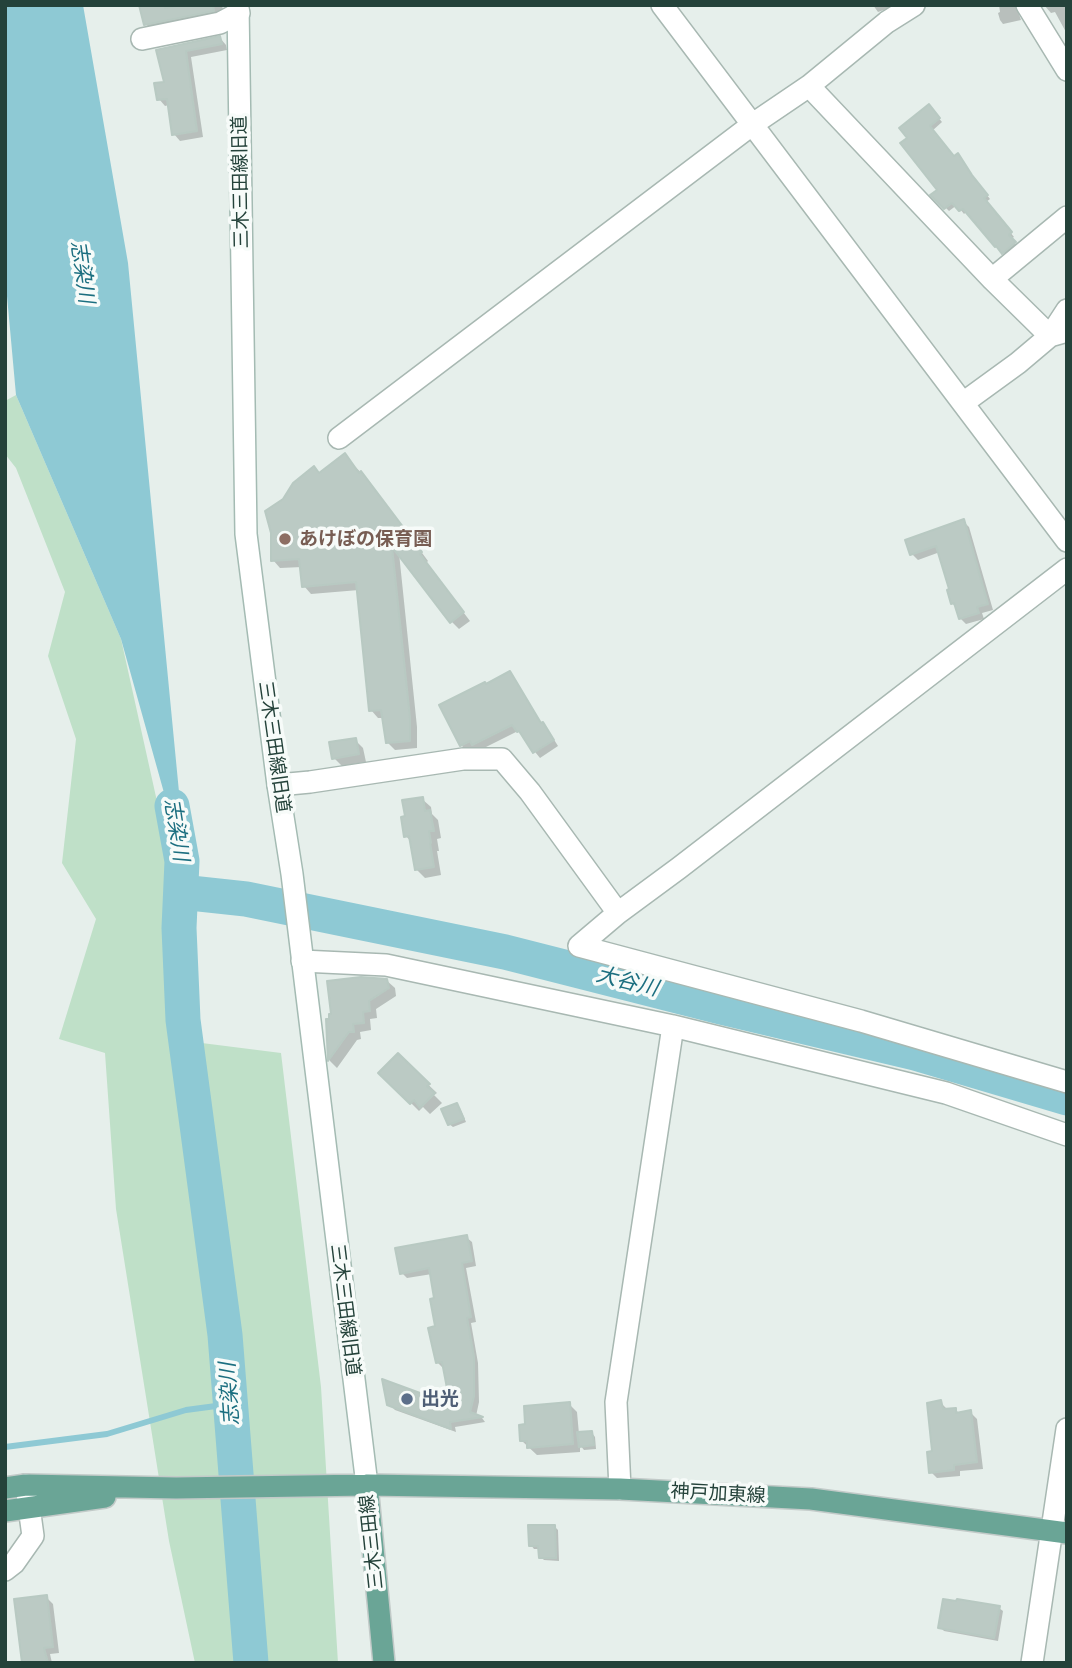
<!DOCTYPE html>
<html>
<head>
<meta charset="utf-8">
<style>
  body { margin:0 }
  #map { position:relative; width:1072px; height:1668px; overflow:hidden; background:#e6efeb; font-family:Montserrat,sans-serif }
  canvas { display:block }
  .frame { position:absolute; inset:0; border:7px solid #24423a; pointer-events:none }
</style>
</head>
<body>
<div id="map">
<canvas width="1072" height="1668"></canvas>
<div class="frame"></div>
</div>
<script>
const c = document.querySelector('canvas').getContext('2d');
c.lineJoin = 'round';
function fill(path, color) { c.fillStyle = color; c.fill(path, 'evenodd'); }
function stroke(path, color, width, dash) { c.strokeStyle = color; c.lineWidth = width; c.lineCap = dash ? 'butt' : 'round'; c.setLineDash(dash || []); c.stroke(path); }
function drawText(font, color, halo, rows, align = 'center') {
  c.font = font + ' Montserrat,"Noto Sans JP",sans-serif'; c.lineWidth = 7; c.setLineDash([]); c.textBaseline = 'middle'; c.strokeStyle = halo; c.fillStyle = color; for (const [text, x, y, turn = 0] of rows) {
    c.save(); c.translate(x, y); c.rotate((+turn || 0) * Math.PI / 180); c.textAlign = isNaN(turn) ? turn : align; if (halo) c.strokeText(text, 0, 0); c.fillText(text, 0, 0); c.restore();
  }
}
fill(new Path2D(`
  M16,395L121,639L164,833L178,1040L281,1053L321,1387L338,1663H195L169,1541L116,1209L105,1053L59,1039L96,919L62,863L76,739L48,656L65,592L16,468L5,454V401Z`), '#bfe0c8');
fill(new Path2D(`
  M5,5H83L128,263L187,875L121,639L16,395L5,274Z`), '#8ec9d4');
fill(new Path2D(`
  M141,5H222L224,15L152,31L146,24Z
  M873,5H898L878,12Z
  M999,5H1016L1021,20L1003,24L1000,20L998,13L1000,12Z
  M1044,5H1067V34L1055,12L1051,13Z
  M220,38L226,45L227,50L191,57L203,137L180,141L174,134L169,105L165,106L159,99L166,83L158,51Z
  M932,110L942,122L932,131L954,158L975,180L990,199L986,202L1014,237L1011,239L1018,247L1007,256L967,211L964,214L957,205L949,211L933,195L940,190L903,144Z
  M345,456L369,481L428,561L426,563L470,621L459,629L451,621L399,553L417,727V748L395,750L387,742L384,718H378L371,710L359,590L311,594L304,586L302,567L280,568L273,560L320,474Z
  M963,521L969,527L993,610L982,613L984,619L966,624L960,618L957,608L952,603L951,590L940,552L918,560L912,554Z
  M509,673L515,679L542,724L548,730L558,746L540,758L518,731L480,750L476,747L467,751L461,745L486,686Z
  M355,740L363,748L366,762L342,766L334,758Z
  M422,799L431,807L432,814L438,820L441,838L437,839L439,851H437L441,875L425,878L417,870L412,843L406,836L407,817Z
  M386,980L395,988L396,996L376,1009L377,1018L370,1019L371,1030L360,1032L361,1039L357,1040L337,1068L330,1061L327,1021Z
  M398,1056L437,1093L434,1095L442,1103L430,1114L423,1107L419,1111L381,1073Z
  M457,1105L460,1108L466,1122L453,1127L449,1124Z
  M466,1237L472,1242L476,1266L466,1268L476,1322L471,1323L478,1363L479,1402L476,1416L482,1418L485,1422L455,1427L456,1432L395,1410L389,1404L452,1407L443,1368L438,1363L436,1300L432,1274L407,1278L402,1273Z
  M940,1402L947,1409H955L960,1414L970,1412L977,1419L983,1469L960,1471V1476L937,1478L931,1472Z
  M569,1404L577,1412L579,1434L592,1433L595,1437L596,1449L584,1450L580,1445V1452L537,1455L522,1441Z
  M554,1526L558,1530L559,1561L544,1560L541,1557L540,1549H534L531,1545Z
  M46,1597L53,1604L59,1653L50,1654L52,1663H21L23,1661Z
  M999,1608L1003,1611L998,1641L944,1631L940,1627Z`), '#0003');
stroke(new Path2D(`
  M5,1447L107,1434L186,1410L231,1404`), '#8ec9d4', 6);
stroke(new Path2D(`
  M172,806L182,861L179,928L183,1020L225,1335L251,1663
  M181,892L246,899L505,952L721,1007L915,1053L1067,1098`), '#8ec9d4', 35);
const building = new Path2D(`
  M139,5H164L165,8L181,5H213L214,11L144,25Z
  M220,36L222,44L186,51L197,131L172,135L167,99L157,100L154,83L164,82L156,50Z
  M929,104L940,118L930,126L954,156L958,153L972,175L988,195L984,198L1012,232L1009,235L1016,242L1002,254L996,246L995,247L963,209L959,211L952,203L944,209L930,195L937,190L900,143L907,138L899,128Z
  M345,453L359,473L361,471L422,552L420,554L464,612L450,623L392,547L410,718V741L386,743L381,710L369,711L356,582L302,587L299,559L271,561V533L265,511L283,499L293,483L314,466L319,473Z
  M964,519L988,604L977,607L979,613L959,619L954,603L951,604L947,590L949,589L936,546L910,555L905,540Z
  M510,671L541,723L543,722L554,740L533,753L519,731L517,732L512,725L472,745L470,741L460,746L439,705L485,682L486,684Z
  M356,738L359,754L332,759L329,742Z
  M423,797L425,811L430,810L434,831H429L431,843H430L434,867L415,870L409,836L404,837L401,817L405,816L402,800Z
  M361,977L387,979L389,988L369,1001L370,1011L363,1012L364,1023L353,1024L354,1032H349L328,1061L326,1019H329V1014H331L327,981Z
  M398,1053L430,1084L427,1086L435,1093L420,1108L414,1100L410,1104L378,1073Z
  M457,1103L464,1119L448,1125L441,1109Z
  M467,1235L472,1261L462,1263L471,1317L467,1318L474,1357V1396L470,1412L483,1417L450,1422L451,1429L387,1405L382,1379L450,1404L442,1362L436,1363L428,1328L435,1326L430,1299L434,1298L429,1268L400,1274L395,1248Z
  M941,1400L943,1409L956,1408V1413L971,1410L977,1462L954,1465V1470L929,1473L927,1452L932,1451L927,1403Z
  M570,1402L573,1444L527,1448V1441H520L519,1425L525,1424L524,1406Z
  M592,1431L594,1445L579,1447L577,1432Z
  M528,1525H555L556,1558H539L538,1546H529Z
  M47,1595L53,1647L44,1648L48,1663H22L14,1599Z
  M943,1599L956,1601L957,1599L1000,1606L994,1638L938,1628Z`);
fill(building, '#bbcac4');
stroke(building, '#b8c9c2', 2);
const street = new Path2D(`
  M662,5L1067,541
  M1027,5L1067,70
  M142,39L220,23L239,13
  M809,86L992,279L1050,336L1067,310
  M992,279L1067,217
  M963,403L1018,363L1050,336L1064,332
  M339,438L753,124L809,86L887,22L914,5
  M278,785L310,782L463,759H502L530,792L618,913L679,868L1067,569
  M618,913L579,946L861,1021L1067,1082
  M302,961L386,965L673,1026
  M620,1489L616,1402L673,1026L946,1093L1067,1135
  M5,1570L14,1563L33,1536L26,1485
  M1032,1663L1067,1429`);
const secondary = new Path2D(`
  M238,5L246,534L278,785L292,874L367,1485`);
const primary = new Path2D(`
  M367,1485L384,1663
  M5,1488L26,1485L176,1488L367,1485L620,1489L811,1499L1067,1533
  M5,1511L105,1497`);
stroke(street, '#a8b8b2', 24);
stroke(secondary, '#a4bbb3', 24);
stroke(primary, '#c2cac8', 24);
stroke(street, '#fff', 21);
stroke(secondary, '#fff', 21);
stroke(primary, '#6aa596', 21);
for (const [x, y, r, color] of [
  [285,539,7,"#8d6e63"],
  [407,1399,7,"#5c6f8a"]
]) { const dot = new Path2D(); dot.arc(x, y, r, 0, 2 * Math.PI); c.fillStyle = color; c.fill(dot); stroke(dot, '#f7fbf9', 2.5); }
drawText('19px', '#24423a', '#f7fbf9', [
  ["三木三田線旧道",241,182,-91],
  ["三木三田線旧道",274,747,82],
  ["三木三田線旧道",345,1310,83],
  ["神戸加東線",718,1494,3],
  ["三木三田線",372,1542,-96]
]);
drawText('bold 19px', '#785e54', '#f7fbf9', [
  ["あけぼの保育園",299,539]
], 'left');
drawText('bold 19px', '#4e5e75', '#f7fbf9', [
  ["出光",421,1399]
], 'left');
drawText('italic 21px', '#1c6f80', '#f7fbf9', [
  ["志染川",82,272,82],
  ["志染川",176,830,81],
  ["大谷川",627,982,14],
  ["志染川",230,1394,-94]
]);
</script>
</body>
</html>
